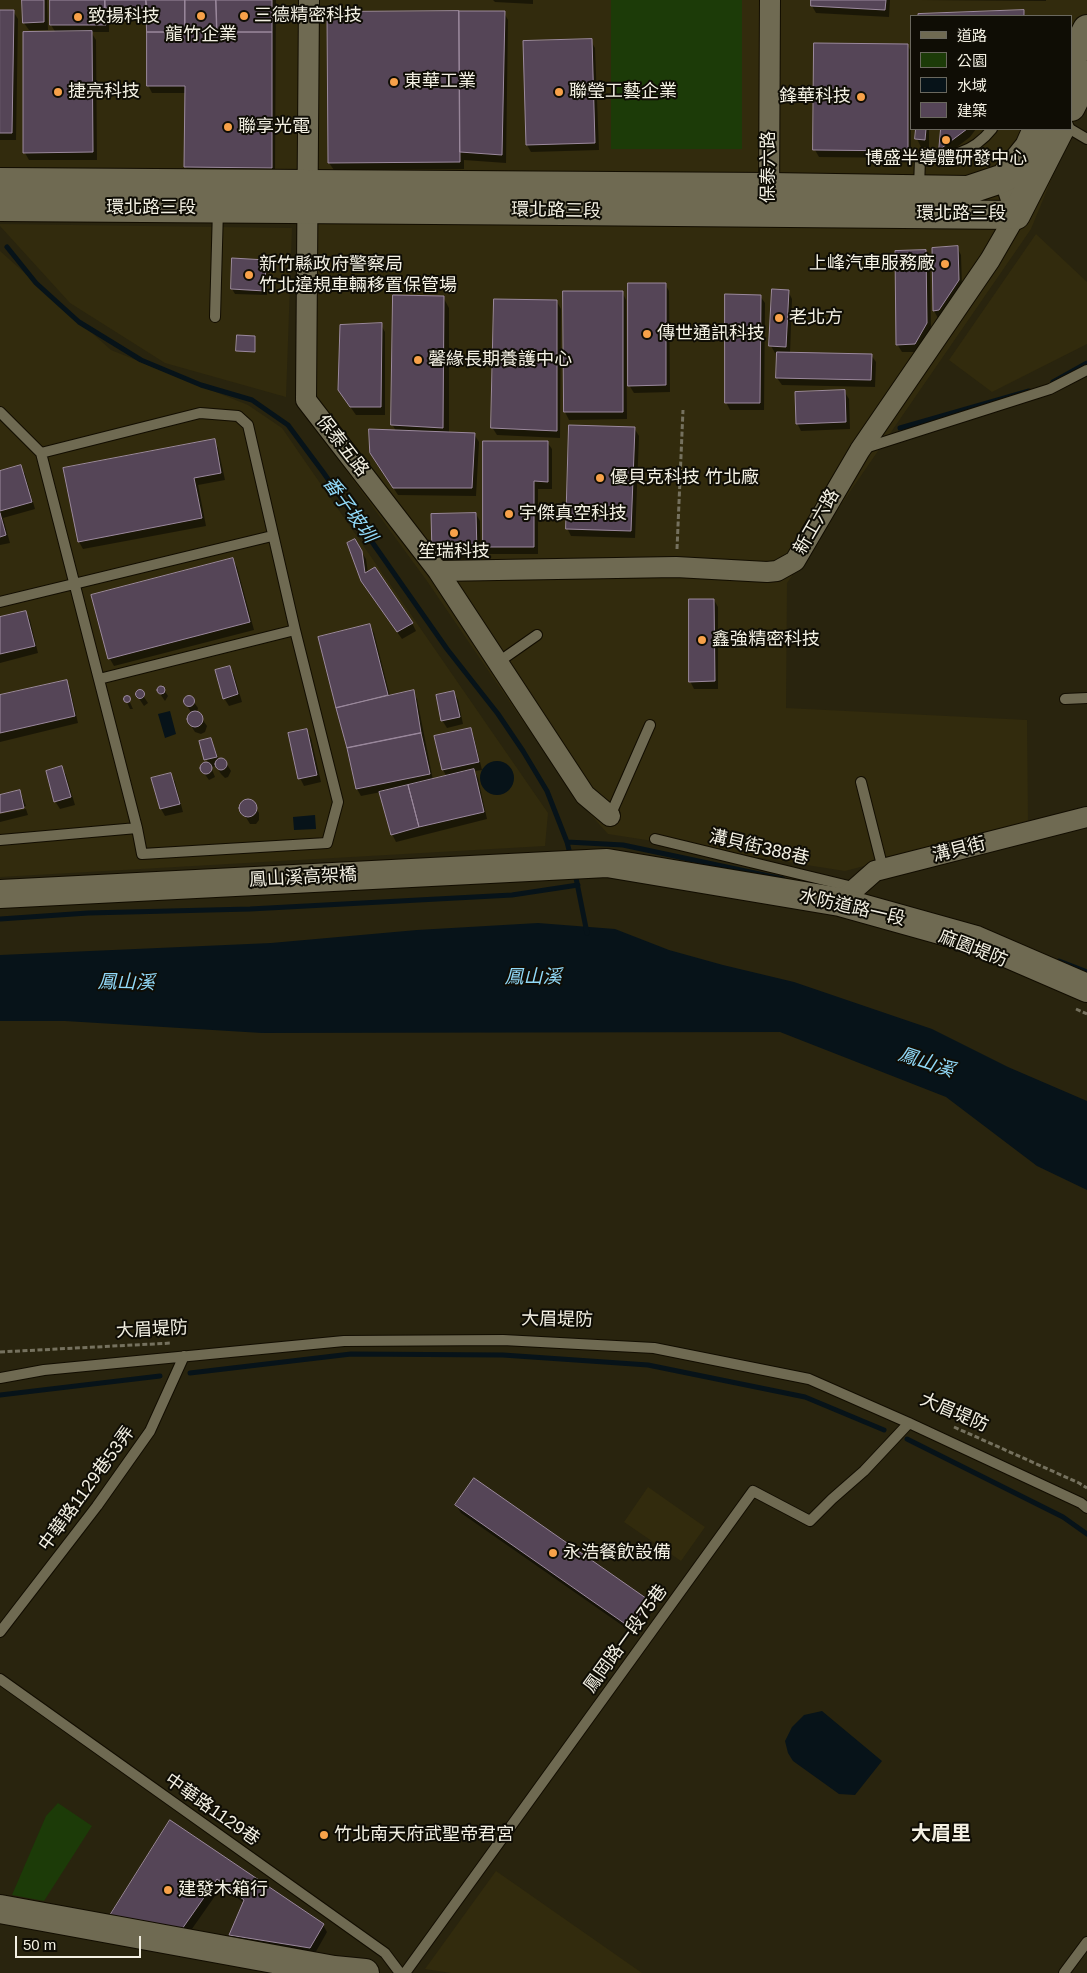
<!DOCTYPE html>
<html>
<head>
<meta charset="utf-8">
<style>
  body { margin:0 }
  #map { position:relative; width:1087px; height:1973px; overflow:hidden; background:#29240e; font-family:Helvetica,"Noto Sans TC",sans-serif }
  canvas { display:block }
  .legend { position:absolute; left:910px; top:15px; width:162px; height:115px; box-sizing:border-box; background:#0f0d05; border:1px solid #6a685e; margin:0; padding:6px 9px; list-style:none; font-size:15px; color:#f3f0e3 }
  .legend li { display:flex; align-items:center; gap:10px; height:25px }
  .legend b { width:25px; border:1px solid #6a685e }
  .scale { position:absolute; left:15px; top:1936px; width:126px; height:22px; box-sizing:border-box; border:2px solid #f3f0e3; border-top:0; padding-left:6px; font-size:15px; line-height:18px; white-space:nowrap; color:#f3f0e3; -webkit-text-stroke:4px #0f0d05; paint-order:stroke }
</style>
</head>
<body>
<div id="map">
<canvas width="1087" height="1973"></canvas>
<ul class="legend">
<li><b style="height:6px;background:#6f6a52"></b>道路</li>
<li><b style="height:14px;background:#1c3b08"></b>公園</li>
<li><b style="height:14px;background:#071319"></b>水域</li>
<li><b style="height:14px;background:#554557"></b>建築</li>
</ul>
<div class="scale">50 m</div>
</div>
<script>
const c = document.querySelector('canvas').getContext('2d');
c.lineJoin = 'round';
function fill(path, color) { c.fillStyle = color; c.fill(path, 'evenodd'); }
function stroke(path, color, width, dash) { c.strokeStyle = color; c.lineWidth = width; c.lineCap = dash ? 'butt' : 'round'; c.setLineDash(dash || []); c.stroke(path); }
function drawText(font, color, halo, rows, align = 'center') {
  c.font = font + ' Helvetica,"Noto Sans TC",sans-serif'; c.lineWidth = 4; c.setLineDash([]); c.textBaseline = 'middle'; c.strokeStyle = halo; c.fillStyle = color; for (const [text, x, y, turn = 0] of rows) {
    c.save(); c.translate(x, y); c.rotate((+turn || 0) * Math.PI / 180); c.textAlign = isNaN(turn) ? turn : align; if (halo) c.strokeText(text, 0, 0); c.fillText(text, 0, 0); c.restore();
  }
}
fill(new Path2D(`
  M0,0H1087V92L1031,229L787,583L786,708L1027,720L1028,823L845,871L608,834L574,796L427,581L298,405L299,201L0,198ZM911,16H1071V129H911Z
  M0,224L292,228L286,397L165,363L70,303L0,226Z
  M1036,234L1087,282V344L992,392L949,360Z
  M0,251L111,350L248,405L282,428L548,813L545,846L0,877Z
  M648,1487L705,1527L681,1561L624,1522Z
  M496,1871L642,1973H451L425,1969Z`), '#322b0d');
fill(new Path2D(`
  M611,0H742V149H611Z
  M58,1803L92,1826L44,1901L12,1895L46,1816Z`), '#1c3b08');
fill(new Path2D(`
  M170,711L176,734L165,738L158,714Z
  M480 778a17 17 0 1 1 34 0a17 17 0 1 1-34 0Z
  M315,815L316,829L294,830L293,817Z
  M538,923L615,929L669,950L723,965L794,982L932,1029L1008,1067L1087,1101V1190L1037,1166L946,1097L780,1032L262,1033L65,1021H0V955L271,943L417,930Z
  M822,1711L882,1761L855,1795L839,1794L793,1761L788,1753L785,1741L792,1727L804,1715Z`), '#071319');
fill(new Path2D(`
  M23,0H47L48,30H29L24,23Z
  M51,0H276L275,175H190L186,167V93H152L148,85V16H109V32H91L96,40L97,160H29L25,153L56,33L51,25Z
  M493,0H533V4L495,2Z
  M812,0H890L889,17L816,13L812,6Z
  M921,0H1046V1Z
  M0,11H13L18,19L16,140H0Z
  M1023,11L1026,16H919V15Z
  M328,13H504L508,20L506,163L464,160V169L334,170L329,163Z
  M591,41L595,48L599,150L531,152L527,145Z
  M907,45L911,51V158L819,157L815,150Z
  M917,129H929V147H921L917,139Z
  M942,129H976L970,137L944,157L940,150Z
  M957,247L961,255L962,288L938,318L934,311L933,250Z
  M926,252L930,259L931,331L920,352H902L897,344Z
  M265,261L268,266L267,295L235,294L232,289Z
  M665,284L669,291L670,392L634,393L629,385Z
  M788,291L792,299L790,353L871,355L876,362L875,387L782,385L777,378L778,353H775L771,346Z
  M622,292L626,300L627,419L569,420L565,412Z
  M760,296L765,303L764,410H730L726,402Z
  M443,297L449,308V433L474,434L479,442L476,496L398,495L376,461L396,431L392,424Z
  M557,302L561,309L560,438L497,435L492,427Z
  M381,325L385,332V415H356L344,398Z
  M844,391L849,399L850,429L801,431L797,423Z
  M634,428L639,436L635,538L571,536L567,528Z
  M214,440L218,448L225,480L198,485L206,526L83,549L79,542Z
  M547,442L552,449V489H538V554H489L485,547Z
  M20,466L25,474L35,509L3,518L10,543L0,545V472Z
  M476,514L480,521L481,559L438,560L433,552Z
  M354,540L366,559L368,573L412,623L416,631L402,639L367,589Z
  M233,560L237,567L254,630L114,666L110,659L93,596Z
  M714,600L718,607V689H694L690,681Z
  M26,612L30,620L38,653L0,663V619Z
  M370,625L374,633L390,696L413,691L417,699L433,780L447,777L443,770L436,737L470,729L474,737L482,770L474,771L478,778L487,819L396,842L392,834L381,792L361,796L357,789L320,638Z
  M230,668L234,675L242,702L229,706L224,698Z
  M66,681L70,688L78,723L0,742V696Z
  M162,687L168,696L165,701L158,691L159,688Z
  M140,691L148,703L144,706L136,694Z
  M454,693L458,700L463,724L447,728L442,720Z
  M125,698H128L133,709H130Z
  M187,698H191L198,708L197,712L207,726L205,732L201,734L195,732L190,724L188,719L192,714L185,702Z
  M307,730L311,738L321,782L304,786L300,778Z
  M211,739L219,760L222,759L226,763L231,771L228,777L225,778L221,774L216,766L211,767L215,777L209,780L201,769L202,764L205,763L209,766L200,742Z
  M62,768L66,775L75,805L60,809L55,801Z
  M171,774L175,782L183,812L165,816L161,809L153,779Z
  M20,791L26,806L0,812V796Z
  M246,802H251L259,813V820L256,824H250L241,809L242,804Z
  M26,809L28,815L0,822V814Z
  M474,1480L649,1602L654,1609L636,1635L461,1513L456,1505Z
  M170,1822L323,1925L327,1932L314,1955L235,1943L230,1935L244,1903L222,1886L187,1936L114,1925Z`), '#0007');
stroke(new Path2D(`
  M7,247L36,283L79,322L141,360L201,385L252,400L288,425L323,472L447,649L498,714L523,751L547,791L567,842L571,858
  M1053,382L1087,363
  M900,428L1029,391
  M567,842L623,845L783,879
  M575,873L587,933
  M0,919L88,913L250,909L512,895L578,885
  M1059,961L1087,972
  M190,1373L351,1354L503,1355L648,1365L805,1397L884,1430
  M0,1395L160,1376
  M907,1439L1063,1517L1087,1534`), '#071319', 5);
const building = new Path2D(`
  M22,0H44V22L23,23Z
  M50,0H105L106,25H50Z
  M105,0H146L147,8H105Z
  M146,0H185V32H147Z
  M185,0H216L217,32H185Z
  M216,0H272V32H217Z
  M811,0H886L885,10L811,6Z
  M0,10H14L12,133H0Z
  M1024,10V16H918V14Z
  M459,11L460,162L328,163L327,12Z
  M459,11H505L502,155L460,152Z
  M92,31L93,152L23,153V32Z
  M147,32H272V168L184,167L185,86H147Z
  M592,39L595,143L526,145L523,41Z
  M814,43L908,44V151L813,150Z
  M916,129H926L925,140L915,139Z
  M941,129H967L939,150Z
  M958,246L959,280L939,310L933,311L932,248Z
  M926,250L927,323L915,344L896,345L895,251Z
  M232,258L266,260L265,291L231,289Z
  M628,283H666V385L628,386Z
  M772,289L789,290L786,347L769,346Z
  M563,291H623V412H564Z
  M725,294L761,295L760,403H725Z
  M393,295L444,296L443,428L391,425Z
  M494,299L557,300V431L491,428Z
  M382,323L381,407H350L338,390L340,325Z
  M237,335L255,336V352L236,351Z
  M777,352L872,354L871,380L776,378Z
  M845,390L846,422L796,424L795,392Z
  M569,425L635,427L631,531L566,529Z
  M369,429L475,433L472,488H393L370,453Z
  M215,439L221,473L194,478L202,518L78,542L63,468Z
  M483,441H548V482L534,481V547H483Z
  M21,465L32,502L0,511V471Z
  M0,513L6,535L0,537Z
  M476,513L477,552H432L431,514Z
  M355,539L362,551L365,573L375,567L413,623L397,632L361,581L347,543Z
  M233,558L250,622L108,659L91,595Z
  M689,599H714L715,681L689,682Z
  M26,611L35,646L0,654V617Z
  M370,624L388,695L336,708L318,637Z
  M230,666L238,694L223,699L215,670Z
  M67,680L75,716L0,733V695Z
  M157 690a4 4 0 1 1 8 0a4 4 0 1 1-8 0Z
  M135.5 694a4.5 4.5 0 1 1 9 0a4.5 4.5 0 1 1-9 0Z
  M414,690L421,733L347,748L336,708Z
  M454,691L460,717L441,721L436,695Z
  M123.5 699a3.5 3.5 0 1 1 7 0a3.5 3.5 0 1 1-7 0Z
  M183.5 701a5.5 5.5 0 1 1 11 0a5.5 5.5 0 1 1-11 0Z
  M187 719a8 8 0 1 1 16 0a8 8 0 1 1-16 0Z
  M471,728L479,762L442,770L434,736Z
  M307,729L317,775L298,779L288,733Z
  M421,733L430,774L356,789L347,748Z
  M211,738L217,757L204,760L199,741Z
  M215 764a6 6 0 1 1 12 0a6 6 0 1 1-12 0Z
  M200 768a6 6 0 1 1 12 0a6 6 0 1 1-12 0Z
  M62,766L71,797L54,802L46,771Z
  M474,769L484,812L419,827L408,785Z
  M171,773L180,804L160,809L151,778Z
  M408,785L419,827L391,835L379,792Z
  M20,790L24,808L0,813V795Z
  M239 808a9 9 0 1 1 18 0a9 9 0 1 1-18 0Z
  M474,1478L650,1601L631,1628L455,1505Z
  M170,1820L324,1924L310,1948L229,1935L244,1900L217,1879L182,1929L109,1917Z`);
fill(building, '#554557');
stroke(building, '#9b899d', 1);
const lane = new Path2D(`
  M1070,129L1087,139
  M919,188L920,158C950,157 972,154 992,129
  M215,317L218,209
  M0,412L41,453L137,828
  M865,448L1050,389L1087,370
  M0,602L272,536
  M497,663L537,635
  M99,679L295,630
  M1065,699L1087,698
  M861,782L883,869
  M610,816L650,725
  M655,839L857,888
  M0,840L137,828L142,854L327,843L338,802L295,630L248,425L238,416L200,413L41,453
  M0,1378L44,1370L344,1341L503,1340L654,1348L809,1379L909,1423L1081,1503L1087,1508
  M0,1632L97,1506L150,1431L184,1356
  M0,1679L385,1953L400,1973
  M405,1973L753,1491L810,1521L832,1499L864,1471L909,1423
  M1064,1973L1087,1942`);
const street = new Path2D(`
  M309,0L306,400L438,571L585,795L610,816
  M769,200L770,0
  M438,571L676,567L767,572L777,571L795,561L860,450L990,260L1016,215L1004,178
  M840,902L875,871L1087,817`);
const secondary = new Path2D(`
  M1071,61L1087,29
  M1071,107L1087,75
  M0,182L769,187L968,190L1004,178L1029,147L1037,129
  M0,207C339,208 677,213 1016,215L1060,129
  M0,894L607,863L840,902L976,940L1087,988
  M0,1909L334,1970L365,1973`);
stroke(lane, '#120d00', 12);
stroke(street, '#120d00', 22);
stroke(secondary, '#120d00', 30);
stroke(new Path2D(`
  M677,549L683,410
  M1076,1009L1087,1014
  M0,1352L172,1343
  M954,1427L1079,1483L1087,1488`), '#75715e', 3, [5, 2.5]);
stroke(lane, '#6f6a52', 10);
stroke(street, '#6f6a52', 20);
stroke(secondary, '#6f6a52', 28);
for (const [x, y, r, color] of [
  [201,16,5,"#f7a149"],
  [244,16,5,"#f7a149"],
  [78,17,5,"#f7a149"],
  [394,82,5,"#f7a149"],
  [58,92,5,"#f7a149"],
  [559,92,5,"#f7a149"],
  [861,97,5,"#f7a149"],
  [228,127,5,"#f7a149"],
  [946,140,5,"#f7a149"],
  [945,264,5,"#f7a149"],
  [249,275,5,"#f7a149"],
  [779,318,5,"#f7a149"],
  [647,334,5,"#f7a149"],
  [418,360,5,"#f7a149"],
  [600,478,5,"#f7a149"],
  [509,514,5,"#f7a149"],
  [454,533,5,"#f7a149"],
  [702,640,5,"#f7a149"],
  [553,1553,5,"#f7a149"],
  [324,1835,5,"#f7a149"],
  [168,1890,5,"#f7a149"]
]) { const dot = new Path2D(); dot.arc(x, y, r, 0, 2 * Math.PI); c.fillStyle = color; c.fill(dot); stroke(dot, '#0f0d05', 2); }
drawText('18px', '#f3f0e3', '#0f0d05', [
  ["三德精密科技",254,16],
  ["致揚科技",88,17],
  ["龍竹企業",201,35,"center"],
  ["東華工業",404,82],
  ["捷亮科技",68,92],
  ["聯瑩工藝企業",569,92],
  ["鋒華科技",851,97,"right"],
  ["聯享光電",238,127],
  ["博盛半導體研發中心",946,159,"center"],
  ["上峰汽車服務廠",935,264,"right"],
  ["新竹縣政府警察局",259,265],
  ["竹北違規車輛移置保管場",259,286],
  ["老北方",789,318],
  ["傳世通訊科技",657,334],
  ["馨緣長期養護中心",428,360],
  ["優貝克科技 竹北廠",610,478],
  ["宇傑真空科技",519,514],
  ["笙瑞科技",454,552,"center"],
  ["鑫強精密科技",712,640],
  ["永浩餐飲設備",563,1553],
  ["竹北南天府武聖帝君宮",334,1835],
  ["建發木箱行",178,1890]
], 'left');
drawText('18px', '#f3f0e3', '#0f0d05', [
  ["保泰六路",769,167,-90],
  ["環北路三段",151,208],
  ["環北路三段",556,211,1],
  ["環北路三段",961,214],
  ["保泰五路",342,446,52],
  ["新工六路",817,522,-60],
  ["溝貝街388巷",759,848,13],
  ["溝貝街",959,850,-14],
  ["鳳山溪高架橋",303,878,-3],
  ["水防道路一段",852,908,13],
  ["麻園堤防",973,949,21],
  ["大眉堤防",557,1320,1],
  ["大眉堤防",152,1330,-3],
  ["大眉堤防",954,1413,23],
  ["中華路1129巷53弄",87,1489,-54],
  ["鳳岡路一段75巷",626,1639,-54],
  ["中華路1129巷",212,1810,35]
]);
drawText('italic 19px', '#91d9f8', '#0f0d05', [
  ["番子坡圳",349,510,54],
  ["鳳山溪",533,978],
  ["鳳山溪",126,983,1],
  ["鳳山溪",926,1063,18]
]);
drawText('bold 20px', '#f3f0e3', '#0f0d05', [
  ["大眉里",941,1834]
]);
</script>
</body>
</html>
